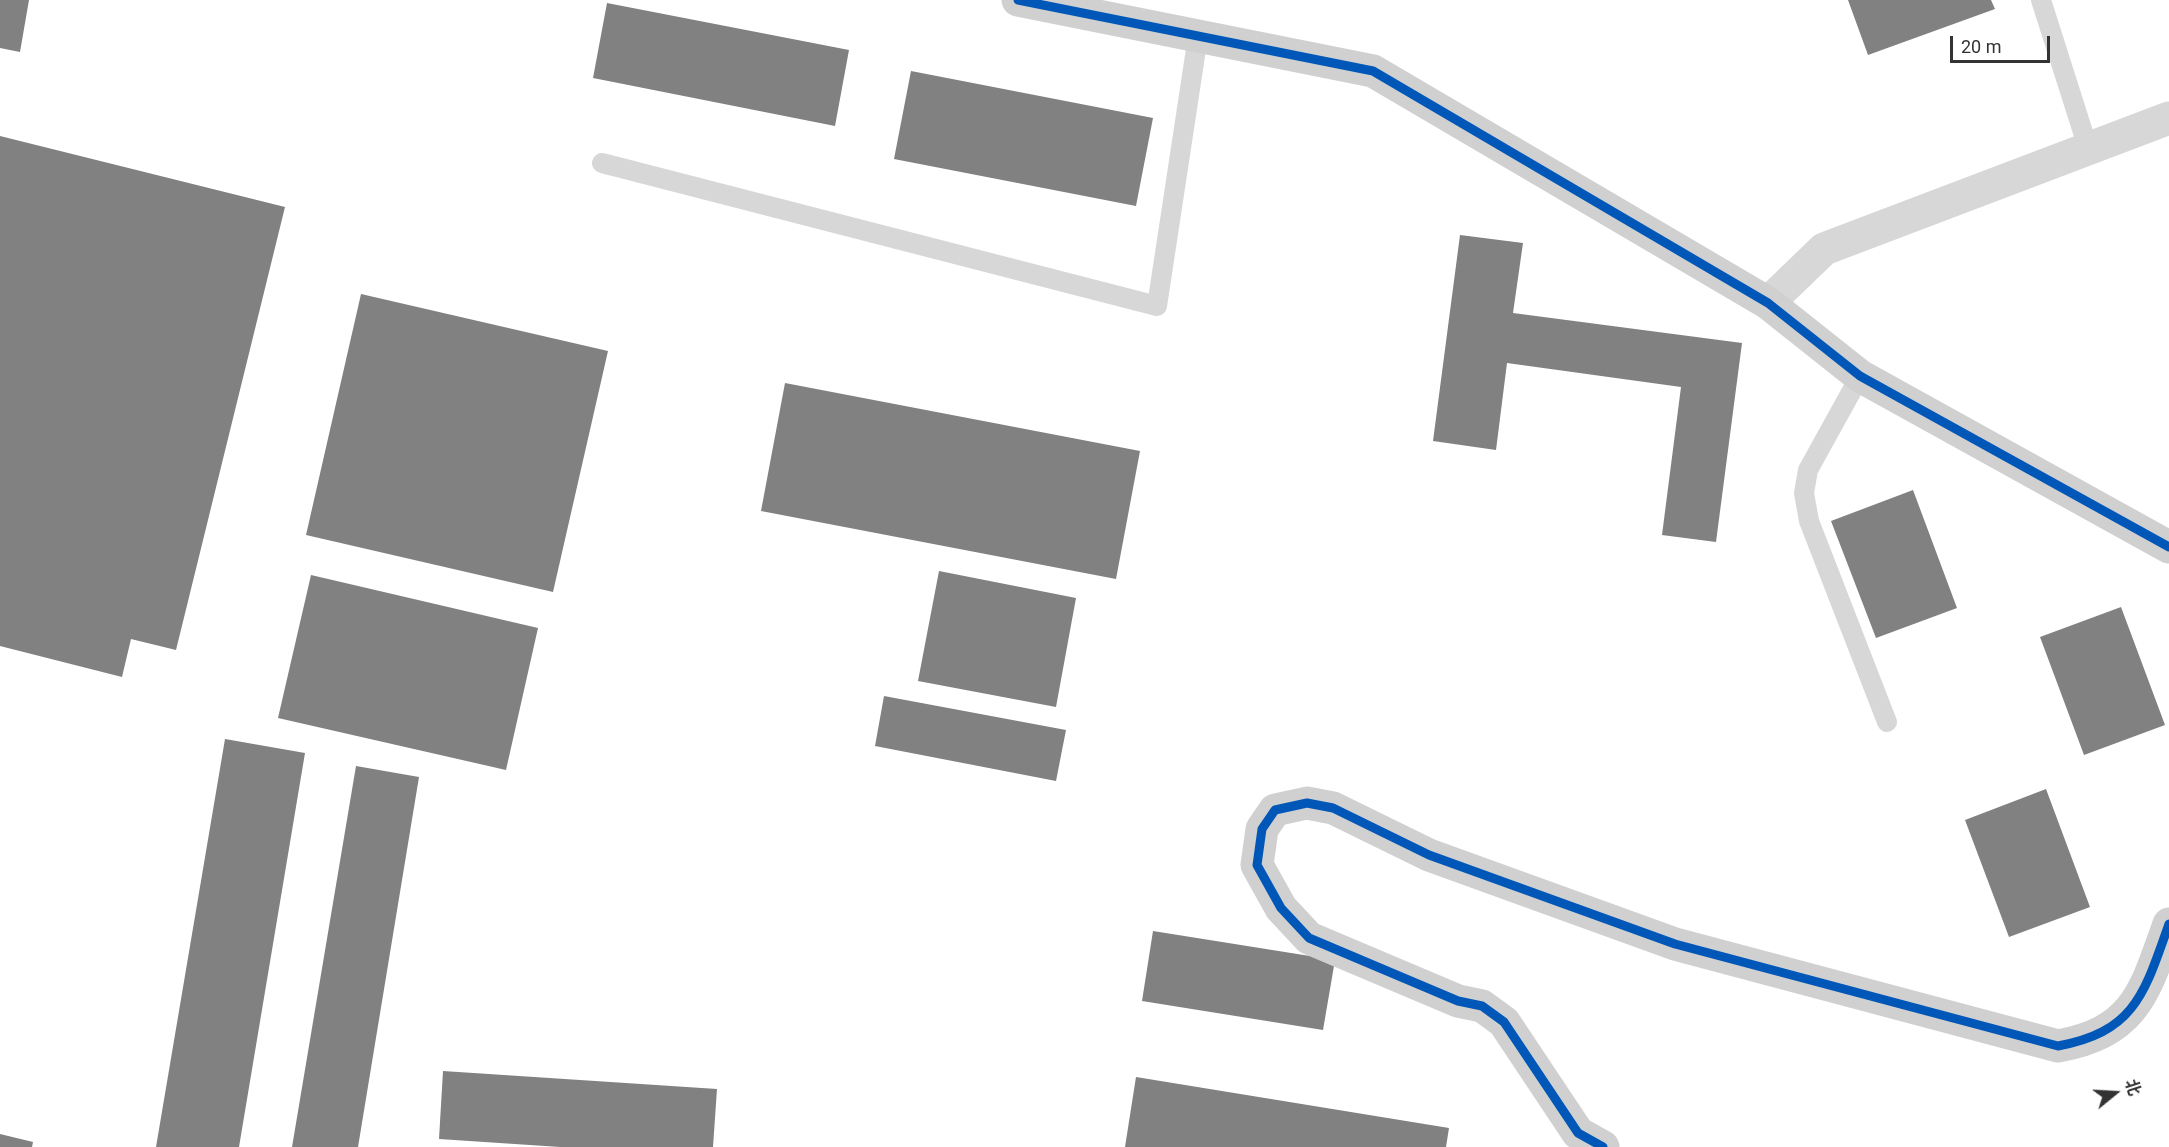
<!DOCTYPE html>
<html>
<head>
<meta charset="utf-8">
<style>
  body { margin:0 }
  #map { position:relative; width:2169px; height:1147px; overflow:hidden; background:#fff; font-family:Roboto,"Noto Sans SC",sans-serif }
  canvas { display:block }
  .north { position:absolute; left:2085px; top:1063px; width:60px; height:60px; -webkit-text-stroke:4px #fff; paint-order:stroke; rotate:72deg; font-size:16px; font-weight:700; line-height:24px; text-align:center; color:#333 }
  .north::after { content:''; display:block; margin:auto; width:21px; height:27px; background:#333; clip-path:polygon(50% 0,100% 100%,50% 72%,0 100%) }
  .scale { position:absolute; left:1950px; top:36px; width:100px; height:27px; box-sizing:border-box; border:3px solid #333; border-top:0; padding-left:8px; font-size:18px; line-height:21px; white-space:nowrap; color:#333; -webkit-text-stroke:4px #fff; paint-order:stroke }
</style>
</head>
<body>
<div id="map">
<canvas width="2169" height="1147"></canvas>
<div class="north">北</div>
<div class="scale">20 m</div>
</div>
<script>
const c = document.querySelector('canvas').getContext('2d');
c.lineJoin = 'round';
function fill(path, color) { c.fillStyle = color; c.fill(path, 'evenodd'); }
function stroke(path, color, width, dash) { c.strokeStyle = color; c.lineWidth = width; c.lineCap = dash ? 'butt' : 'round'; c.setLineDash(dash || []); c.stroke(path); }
fill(new Path2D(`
  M0,0H29L20,52L0,48Z
  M1848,0H1991L1995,9L1868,55Z
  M607,3L849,50L835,126L593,78Z
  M911,71L1153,118L1136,206L894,159Z
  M0,136L285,207L176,650L131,639L122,677L0,646Z
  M1460,235L1523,243L1513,313L1742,343L1716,542L1662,535L1681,387L1507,363L1496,450L1433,441Z
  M361,294L608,351L553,592L306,535Z
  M785,383L1140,451L1116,579L761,511Z
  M1913,490L1957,608L1876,638L1831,521Z
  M939,571L1076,598L1056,707L918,681Z
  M311,575L538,628L506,770L278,718Z
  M2121,607L2165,725L2084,755L2040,637Z
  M884,696L1066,730L1056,781L875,746Z
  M225,739L305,753L239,1147H156Z
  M356,766L419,777L358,1147H292Z
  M2046,789L2090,907L2009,937L1965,820Z
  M1153,931L1335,960L1323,1030L1142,1001Z
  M443,1071L717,1089L713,1147H560L439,1139Z
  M1136,1077L1449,1128L1446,1147H1125Z
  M0,1134L33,1142L32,1147H0Z`), '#818181');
stroke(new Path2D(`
  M2041,0L2088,148
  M602,163L1157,306L1198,36
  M1860,376L1808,470L1804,493L1809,521L1887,722`), '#d7d7d7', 20);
stroke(new Path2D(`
  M1768,303L1824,249L2169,118`), '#d7d7d7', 33);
stroke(new Path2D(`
  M1018,0L1373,71L1768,303L1860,376L2169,547
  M1603,1147L1578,1133L1504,1022L1482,1006L1458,1001L1309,938L1281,908L1257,865L1262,829L1275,810L1307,803L1333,808L1429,855L1675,944L2058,1046C2136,1032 2145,991 2169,924`), '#d0d0d0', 33);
stroke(new Path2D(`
  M1018,0L1373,71L1768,303L1860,376L2169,547
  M1603,1147L1578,1133L1504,1022L1482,1006L1458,1001L1309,938L1281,908L1257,865L1262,829L1275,810L1307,803L1333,808L1429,855L1675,944L2058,1046C2136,1032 2145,991 2169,924`), '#0057b8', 9);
</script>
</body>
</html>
